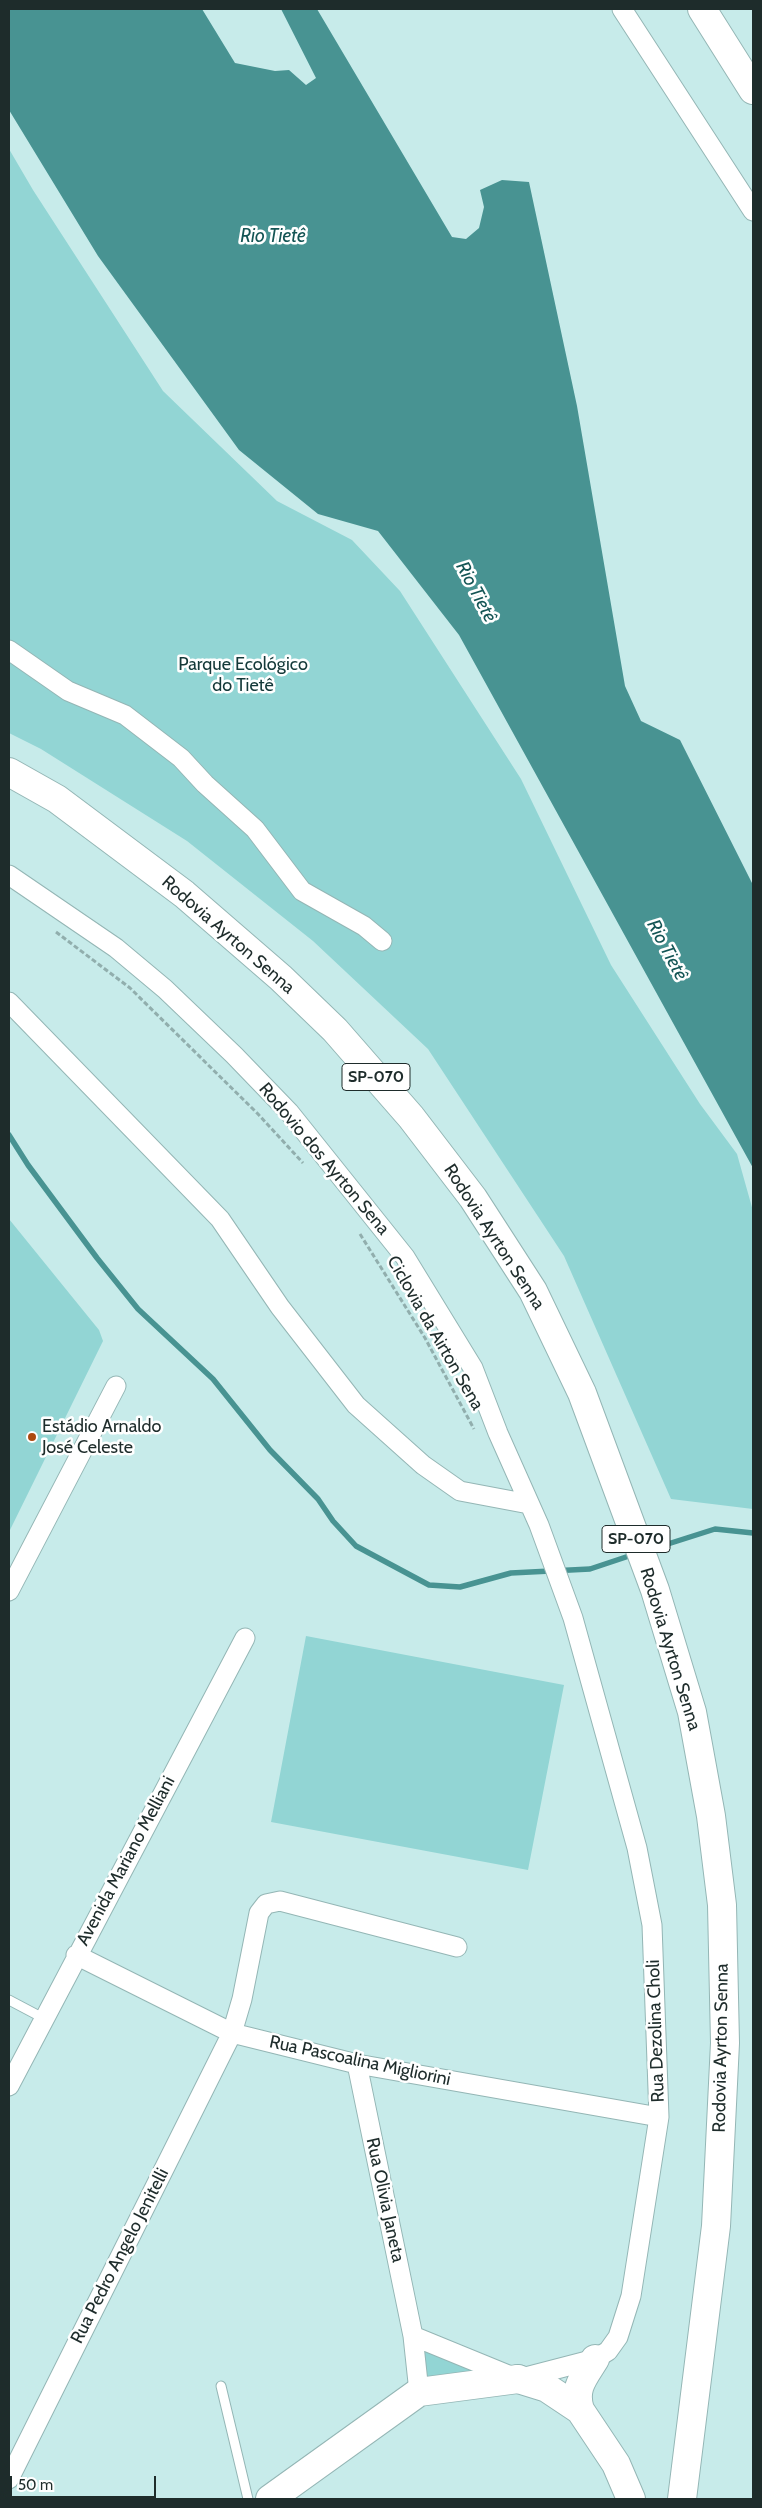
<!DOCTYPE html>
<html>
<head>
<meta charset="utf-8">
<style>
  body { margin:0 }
  #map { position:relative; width:762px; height:2508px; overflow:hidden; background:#c7ebea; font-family:Cabin,sans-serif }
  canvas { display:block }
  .frame { position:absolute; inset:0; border:10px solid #1e2c2b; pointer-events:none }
  .scale { position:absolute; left:10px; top:2476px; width:146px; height:22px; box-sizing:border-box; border:2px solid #1e2c2b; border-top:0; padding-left:6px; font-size:15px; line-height:18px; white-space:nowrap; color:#1e2c2b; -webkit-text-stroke:4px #fff; paint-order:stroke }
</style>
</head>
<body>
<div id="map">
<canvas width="762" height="2508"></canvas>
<div class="frame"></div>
<div class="scale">50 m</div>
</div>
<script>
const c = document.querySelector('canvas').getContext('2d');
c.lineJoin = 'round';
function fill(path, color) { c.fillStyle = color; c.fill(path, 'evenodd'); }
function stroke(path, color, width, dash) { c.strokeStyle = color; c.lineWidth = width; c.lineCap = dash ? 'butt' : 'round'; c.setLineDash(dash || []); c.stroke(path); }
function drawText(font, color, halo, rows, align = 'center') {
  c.font = font + ' Cabin,sans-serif'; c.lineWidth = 5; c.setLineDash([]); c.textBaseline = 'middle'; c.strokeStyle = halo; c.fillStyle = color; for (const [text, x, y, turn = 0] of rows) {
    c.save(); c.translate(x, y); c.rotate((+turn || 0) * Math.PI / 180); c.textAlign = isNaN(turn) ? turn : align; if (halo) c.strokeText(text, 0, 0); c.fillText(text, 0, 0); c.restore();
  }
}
fill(new Path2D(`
  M9,149L33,190L163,391L277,501L352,540L400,591L521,779L611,965L700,1104L737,1154L753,1211V1509L671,1499L564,1256L428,1049L313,941L187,841L41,749L9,733Z
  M9,1219L99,1330L103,1341L9,1532Z
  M306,1636L564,1685L528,1870L271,1822Z
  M413,2336L518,2379L419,2392Z`), '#92d5d4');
fill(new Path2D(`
  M9,9H202L235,63L275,71L289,70L306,85L316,78L281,9H317L452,237L466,239L479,228L484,207L480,190L502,180L529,182L577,406L625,686L641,721L680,740L753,885V1168L459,635L378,531L318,514L239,450L98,256L9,110Z`), '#489392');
stroke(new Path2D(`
  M9,1135L28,1165L97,1258L138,1309L213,1379L270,1450L318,1499L333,1521L356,1546L429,1585L460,1587L511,1573L590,1569L635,1554
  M649,1550L715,1529L753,1533`), '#489392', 5.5);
const lane = new Path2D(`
  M9,2000L45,2019
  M221,2386L248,2499`);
const street = new Path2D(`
  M622,9L753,211
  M9,650L68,691L125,715L181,758L205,784L255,829L302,891L364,926L382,941
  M9,875L116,948L165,989L234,1055L289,1112L405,1257L473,1368L498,1433L539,1525L573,1618L637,1848L652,1925L659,2117L631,2296L618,2337L608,2351L595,2359L518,2379L413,2336
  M9,1002L220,1219L280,1307L356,1405L423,1465L460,1491L529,1504
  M9,1591L116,1386
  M76,1955L232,2033L357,2064L659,2117
  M357,2064L413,2336L419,2392
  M9,2086L245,1638
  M9,2479L232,2033L242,1999L259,1913L266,1904L280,1901L457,1947`);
const primary = new Path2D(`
  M270,2499L419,2392L518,2379`);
const highway = new Path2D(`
  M702,9L753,90
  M9,772L57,799L184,894L281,978L335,1030L411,1117L473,1198L533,1291L582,1393L655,1590L692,1712L711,1816L722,1905L725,2043L716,2226L682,2499
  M518,2379L547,2388L580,2410L616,2464L631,2499
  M580,2410C573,2388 584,2377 595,2359`);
stroke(lane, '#94b6b5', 11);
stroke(street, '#94b6b5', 21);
stroke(primary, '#94b6b5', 30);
stroke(highway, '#94b6b5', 30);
stroke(new Path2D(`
  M56,932L130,988L258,1114L303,1163
  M360,1234L425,1338L474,1429`), '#91aead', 3, [5, 2.5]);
stroke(lane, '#fff', 9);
stroke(street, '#fff', 19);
stroke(primary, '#fff', 28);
stroke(highway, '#fff', 28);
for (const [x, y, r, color] of [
  [32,1437,5,"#ac490f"]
]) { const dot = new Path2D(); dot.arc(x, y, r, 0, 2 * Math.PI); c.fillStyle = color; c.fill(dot); stroke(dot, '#fff', 2); }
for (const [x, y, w] of [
  [376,1077,68],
  [636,1539,68]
]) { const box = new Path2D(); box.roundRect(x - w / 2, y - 13.5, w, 27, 4); c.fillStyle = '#fff'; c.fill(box); stroke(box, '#1e2c2b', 1); }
drawText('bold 16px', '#1e2c2b', null, [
  ["SP-070",376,1077],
  ["SP-070",636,1539]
]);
drawText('18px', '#143939', '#fff', [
  ["Parque Ecológico",243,665],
  ["do Tietê",243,686]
]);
drawText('18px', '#1e2c2b', '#fff', [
  ["Rodovia Ayrton Senna",228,935,41],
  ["Rodovio dos Ayrton Sena",324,1159,50],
  ["Rodovia Ayrton Senna",494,1237,57],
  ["Ciclovia da Airton Sena",435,1333,60],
  ["Rodovia Ayrton Senna",670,1649,73],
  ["Avenida Mariano Melliani",126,1861,-62],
  ["Rua Dezolina Choli",656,2031,-92],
  ["Rodovia Ayrton Senna",721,2048,-89],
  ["Rua Pascoalina Migliorini",360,2061,12],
  ["Rua Olivia Janeta",385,2200,78],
  ["Rua Pedro Angelo Jenitelli",120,2256,-63]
]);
drawText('18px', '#1e2c2b', '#fff', [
  ["Estádio Arnaldo",42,1427],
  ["José Celeste",42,1448]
], 'left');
drawText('italic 19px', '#145555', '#fff', [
  ["Rio Tietê",273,236],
  ["Rio Tietê",476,592,62],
  ["Rio Tietê",667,950,62]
]);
</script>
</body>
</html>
